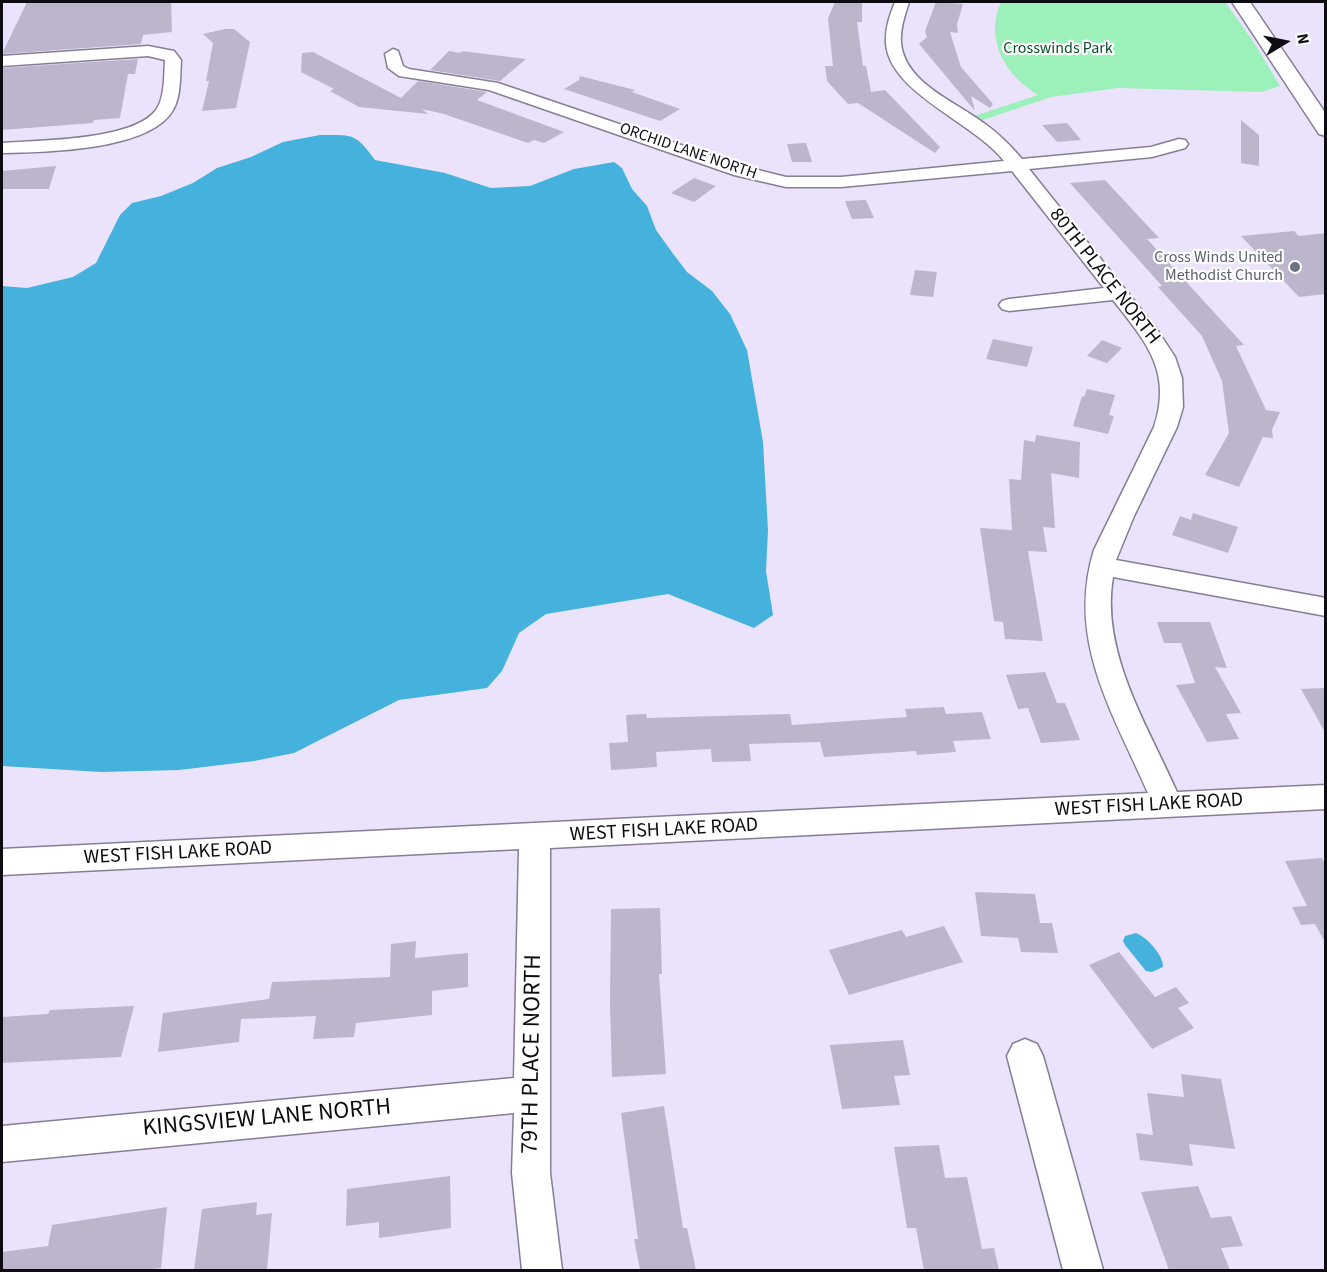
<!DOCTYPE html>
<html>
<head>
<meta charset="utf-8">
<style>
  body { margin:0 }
  #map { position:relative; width:1327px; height:1272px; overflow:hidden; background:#ebe3fb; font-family:"Source Sans 3",sans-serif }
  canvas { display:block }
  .frame { position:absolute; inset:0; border:3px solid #0e0c13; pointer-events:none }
  .north { position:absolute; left:1255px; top:12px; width:60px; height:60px; -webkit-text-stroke:4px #fff; paint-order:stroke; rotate:80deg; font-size:16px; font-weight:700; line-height:24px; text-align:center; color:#0e0c13 }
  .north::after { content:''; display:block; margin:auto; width:21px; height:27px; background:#0e0c13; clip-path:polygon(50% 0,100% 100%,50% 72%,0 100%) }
</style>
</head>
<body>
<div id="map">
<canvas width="1327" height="1272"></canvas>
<div class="frame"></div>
<div class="north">N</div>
</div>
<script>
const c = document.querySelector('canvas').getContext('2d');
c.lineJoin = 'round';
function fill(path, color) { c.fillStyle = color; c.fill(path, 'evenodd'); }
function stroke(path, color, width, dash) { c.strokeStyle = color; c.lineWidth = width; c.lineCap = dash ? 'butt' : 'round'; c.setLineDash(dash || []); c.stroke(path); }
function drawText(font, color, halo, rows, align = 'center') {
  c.font = font + ' "Source Sans 3",sans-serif'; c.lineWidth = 4.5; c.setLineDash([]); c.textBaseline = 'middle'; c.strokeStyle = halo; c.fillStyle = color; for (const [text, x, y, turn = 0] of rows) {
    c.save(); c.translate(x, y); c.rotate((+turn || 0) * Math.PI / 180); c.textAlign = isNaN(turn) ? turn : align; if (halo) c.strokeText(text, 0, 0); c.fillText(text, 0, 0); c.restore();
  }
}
fill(new Path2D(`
  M1001,2H1225L1253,41L1280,86L1261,92L1118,88L1051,97L983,120L974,116L1038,95C1006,76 984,40 1001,2Z`), '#9cf0b9');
fill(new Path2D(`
  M320,135C352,135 355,132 375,160L445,173L491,188L530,186L574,169L614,162L622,168L632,189L647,206L656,230L674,255L687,272L712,291L730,314L747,350L763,442L768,530L766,571L773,615L754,628L668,594L546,614L519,633L502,671L487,688L399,700L294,753L254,761L179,770L101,772L2,766V286L27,288L73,277L96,263L120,215L132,203L161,196L193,183L217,168L251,157L283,142Z
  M1136,933C1147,937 1164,956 1163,967L1152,972L1146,971L1125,945L1123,941L1125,936Z`), '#44b2dd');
fill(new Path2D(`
  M27,2H171L172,32L143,35L141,44L2,54Z
  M835,2H862V22H857L863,66H866L871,92L885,90L940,147L935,153L858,103L848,104L827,81L825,66H833L828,18Z
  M936,2L963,4L957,24L958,33L950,32L961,67L993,104L990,108L971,96L975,111L919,44L927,37L925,31Z
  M225,29H234L250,42L236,108L202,111L209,81H206L213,43L203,34Z
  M449,51L460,53L462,51L526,59L500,81L430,70Z
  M313,52L401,98L418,81L487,92L477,100L564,132L544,143L534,140L528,143L444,114L422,109L428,114L359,107L330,91L334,89L301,72L302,53Z
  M138,59L135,74H128L120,118L94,120L93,123L2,130V68Z
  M580,76L635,90L632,92L680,109L660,121L564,89L579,80Z
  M1241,120L1259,135V166L1241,163Z
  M1067,123L1081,140L1057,142L1042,125Z
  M806,143L812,162H792L787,144Z
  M56,166L49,189H2V171Z
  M694,178L716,186L694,202L671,193Z
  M1105,180L1159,238L1147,239L1244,345L1236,346L1266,410L1280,412L1272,430L1273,438L1263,437L1239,487L1205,475L1229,433L1222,381L1202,336L1158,287L1162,286L1070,183Z
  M866,200L874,218L852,219L845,201Z
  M1294,231L1299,236L1326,233V294L1299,297L1241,236Z
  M915,270L937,272L933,297L910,295Z
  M993,339L1033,347L1027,367L986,359Z
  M1102,340L1122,348L1107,363L1087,356Z
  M1087,389L1115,395L1109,415L1114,416L1108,434L1073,426L1082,396L1084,397Z
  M1036,435L1080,442L1079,478L1051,473L1055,528L1043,527L1047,552L1028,551L1043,641L1005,639L1003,622L994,621L980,528L1012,530L1009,479L1021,480L1024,440L1035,442Z
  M1193,513L1238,527L1228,553L1172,535L1180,516L1191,520Z
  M1157,622H1210L1227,668L1215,667L1241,713L1226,714L1239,739L1207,742L1176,685L1195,683L1181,643H1164Z
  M1045,672L1057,703H1065L1080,740L1041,743L1028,708L1018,709L1006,675Z
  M1326,688V734L1301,689Z
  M944,707L946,714L982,712L991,739L953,741L956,752L917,755L916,751L824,757L820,742L749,744L751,761L712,762L711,749L656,752L657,767L611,770L609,743L628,742L626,715L646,714L647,718L790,714L792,725L907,717L905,709Z
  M1322,858L1326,866V944L1315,924L1301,925L1292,907L1307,906L1285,861Z
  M975,892L1035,894L1040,923H1052L1058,953L1021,952L1018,938L981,936Z
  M660,908L662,974H659L666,1074L612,1077L610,1004L611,909Z
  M944,926L963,962L849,995L829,950L902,930L906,937Z
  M416,941L415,958L468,953V987L432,991V1015L356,1023L354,1037L313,1039L316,1016L241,1019L239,1042L158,1052L163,1013L269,999L272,982L390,977L391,944Z
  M1119,952L1155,997L1176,987L1189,1003L1178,1008L1194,1028L1152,1049L1089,965Z
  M134,1006L121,1057L2,1063V1017L48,1014L50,1010Z
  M903,1040L910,1075L894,1076L900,1105L842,1109L830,1045Z
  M1181,1074L1221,1079L1235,1149L1189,1144L1193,1166L1140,1160L1136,1133L1153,1135L1147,1093L1184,1097Z
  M664,1106L683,1228H687L696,1270H640L634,1239H638L621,1113Z
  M939,1145L945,1178L967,1177L982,1249L994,1248L999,1270H924L916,1228H907L894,1147Z
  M450,1176L451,1228L379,1238V1222L346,1226L347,1189Z
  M1198,1186L1211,1218L1231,1216L1243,1246L1221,1248L1230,1270H1169L1141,1192Z
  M257,1202L256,1215L272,1213L267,1270H194L202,1209Z
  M167,1207L161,1268L145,1270H2V1252L48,1246L52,1225Z`), '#bdb5cc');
const minor = new Path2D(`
  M895,2H909C905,15 900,28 901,43C905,84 957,102 985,124C999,134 1011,146 1022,159L1151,147L1179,139L1185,140L1188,144L1185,148L1152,157L1029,169L1156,328L1175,357L1182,378L1183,407L1177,427L1134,516L1116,560L1326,598V616L1113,577C1100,652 1148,726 1177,792L1326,785V809L550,848V1173L562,1270H522L512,1173L514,1113L2,1162V1126L514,1078L519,849L2,875V849L1148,793C1113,713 1066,640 1094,550L1154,427C1173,371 1145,341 1113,300L1009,311L1002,309L999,305L1002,301L1009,299L1104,288L1012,171L841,187H786L734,175L489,90L399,76L388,68L385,54L393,49L398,51L403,66L409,69L498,83L746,167L786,177H841L1004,161C974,122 889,93 886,43C885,28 890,15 895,2Z
  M148,46L174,51L181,60C180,75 181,97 173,110C150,151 44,152 2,153V143C39,140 133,141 156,110C165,98 164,74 165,60L148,56L2,66V56Z
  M1025,1039L1037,1044L1043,1056L1103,1270H1063L1007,1056L1013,1044Z`);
const major = new Path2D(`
  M1232,2H1250L1326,114V136L1319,134Z`);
stroke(minor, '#857e94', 3);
stroke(major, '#857e94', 3);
fill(minor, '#fff');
fill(major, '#fff');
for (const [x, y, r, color] of [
  [1295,267,6,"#6b7280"]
]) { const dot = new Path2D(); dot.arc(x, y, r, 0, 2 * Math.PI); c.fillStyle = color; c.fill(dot); stroke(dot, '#fff', 2); }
drawText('16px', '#084e2b', '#fff', [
  ["Crosswinds Park",1058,49]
]);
drawText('16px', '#0e0c13', '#fff', [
  ["ORCHID LANE NORTH",688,152,19]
]);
drawText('16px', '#5b616d', '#fff', [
  ["Cross Winds United",1283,258],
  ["Methodist Church",1283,276]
], 'right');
drawText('20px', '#0e0c13', '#fff', [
  ["80TH PLACE NORTH",1104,277,52],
  ["WEST FISH LAKE ROAD",1149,806,-3],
  ["WEST FISH LAKE ROAD",664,831,-3],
  ["WEST FISH LAKE ROAD",178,854,-3]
]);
drawText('24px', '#0e0c13', '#fff', [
  ["79TH PLACE NORTH",533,1054,-89],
  ["KINGSVIEW LANE NORTH",267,1119,-5]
]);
</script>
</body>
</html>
